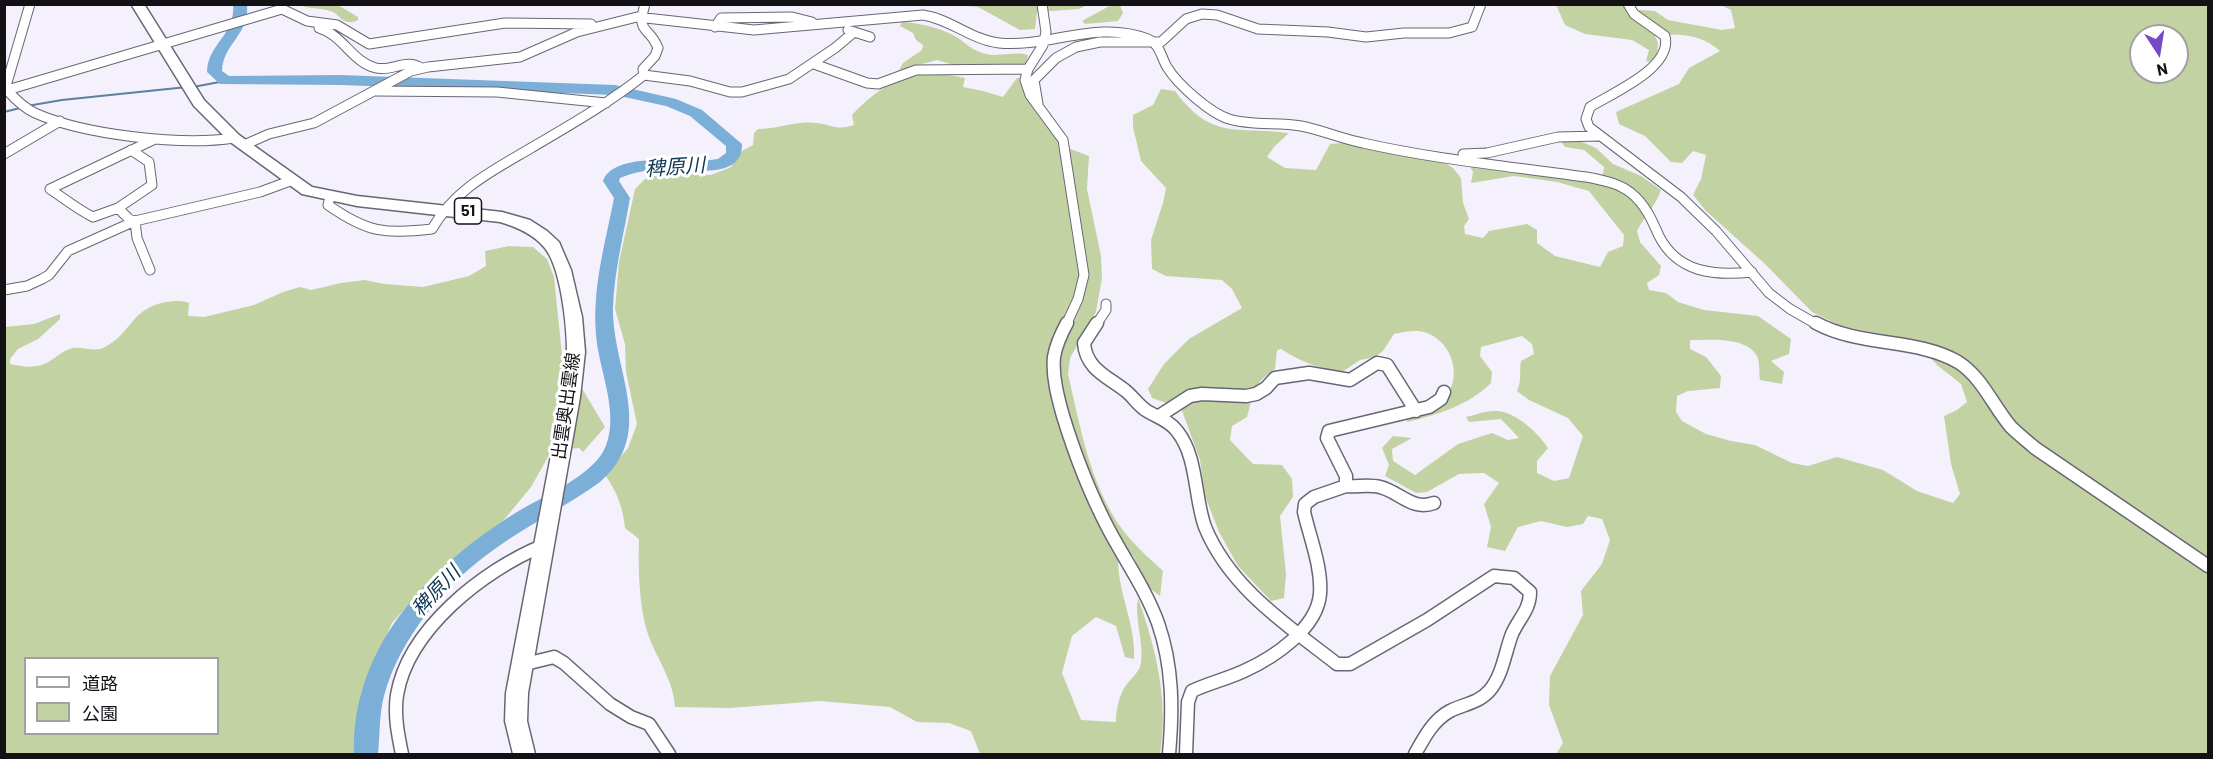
<!DOCTYPE html>
<html>
<head>
<meta charset="utf-8">
<style>
  body { margin:0 }
  #map { position:relative; width:2213px; height:759px; overflow:hidden; background:#f4f1fd; font-family:Barlow,"Noto Sans JP",sans-serif }
  canvas { display:block }
  .frame { position:absolute; inset:0; border:6px solid #131116; pointer-events:none }
  .legend { position:absolute; left:24px; top:657px; width:195px; height:78px; box-sizing:border-box; background:#fff; border:2px solid #a1a0a2; margin:0; padding:8px 10px; list-style:none; font-size:18px; color:#131116 }
  .legend li { display:flex; align-items:center; gap:12px; height:30px }
  .legend b { width:30px; border:2px solid #a1a0a2 }
  .north { position:absolute; left:2129px; top:24px; width:60px; height:60px; box-sizing:border-box; background:#fff; border:2px solid #a1a0a2; border-radius:50%; rotate:168deg; font-size:16px; font-weight:700; line-height:24px; text-align:center; color:#131116 }
  .north::after { content:''; display:block; margin:auto; width:21px; height:27px; background:#744bc4; clip-path:polygon(50% 0,100% 100%,50% 72%,0 100%) }
</style>
</head>
<body>
<div id="map">
<canvas width="2213" height="759"></canvas>
<div class="frame"></div>
<ul class="legend">
<li><b style="height:8px;background:#fff"></b>道路</li>
<li><b style="height:16px;background:#c2d2a3"></b>公園</li>
</ul>
<div class="north">N</div>
</div>
<script>
const c = document.querySelector('canvas').getContext('2d');
c.lineJoin = 'round';
function fill(path, color) { c.fillStyle = color; c.fill(path, 'evenodd'); }
function stroke(path, color, width, dash) { c.strokeStyle = color; c.lineWidth = width; c.lineCap = dash ? 'butt' : 'round'; c.setLineDash(dash || []); c.stroke(path); }
function drawText(font, color, halo, rows, align = 'center') {
  c.font = font + ' Barlow,"Noto Sans JP",sans-serif'; c.lineWidth = 6; c.setLineDash([]); c.textBaseline = 'middle'; c.strokeStyle = halo; c.fillStyle = color; for (const [text, x, y, turn = 0] of rows) {
    c.save(); c.translate(x, y); c.rotate((+turn || 0) * Math.PI / 180); c.textAlign = isNaN(turn) ? turn : align; if (halo) c.strokeText(text, 0, 0); c.fillText(text, 0, 0); c.restore();
  }
}
fill(new Path2D(`
  M1113,4L1120,5L1123,13L1118,21L1085,24L1082,21Z
  M300,5H338L358,17V20C355,21 353,23 349,22C342,22 339,15 333,12C322,7 311,10 300,5Z
  M957,5H1087L1079,9L1037,12L1035,29L1020,30L978,7Z
  M1556,5H1621L1628,9L1655,11L1668,20L1722,30L1735,28L1731,10L1721,5H2208V754H1556L1563,743L1549,705L1550,676L1583,615L1581,591L1602,564L1610,540L1602,519L1588,516L1583,524L1567,527L1541,521L1518,527L1505,551L1487,547L1491,527L1484,504L1499,483L1484,473L1459,474L1427,492L1416,493L1385,476L1389,465L1382,448L1393,436L1412,438L1392,449L1393,461L1415,475L1458,444L1492,433L1508,440L1519,438L1501,419L1469,422L1466,417C1475,415 1485,411 1494,411C1513,409 1539,433 1548,448L1537,461V473L1554,481L1569,478L1583,436L1568,418L1529,400L1517,391C1522,381 1519,372 1521,361L1534,354L1532,344L1522,336L1481,347L1480,356L1492,372L1491,383C1467,406 1439,414 1407,422L1406,417C1417,412 1437,408 1444,399C1463,378 1453,343 1427,333C1417,329 1404,332 1394,334L1383,351L1375,357L1360,360L1342,372C1318,368 1301,362 1281,349L1277,350L1275,369C1252,384 1254,393 1247,417L1232,426L1230,440L1253,464L1282,465L1292,479L1293,497L1280,516L1286,574L1284,598L1271,601L1238,566L1219,532L1205,496L1200,460L1181,408L1152,398L1148,389L1164,364L1189,339L1242,308L1232,289L1222,280L1166,276L1152,269L1151,240L1163,203L1166,188L1141,161L1133,127V115L1153,105L1161,89L1175,91C1212,141 1236,126 1289,133L1274,147L1267,157L1285,168L1316,170L1330,144L1343,143L1386,153L1442,161L1453,168L1461,178L1463,203L1469,219L1464,226L1465,234L1483,238L1489,231L1527,224L1537,230V243L1555,256L1600,267L1608,252L1623,246L1624,235L1589,191L1557,182L1514,176L1471,183L1473,172L1468,163L1587,180L1603,174L1604,167L1584,150L1565,147L1560,140L1582,142L1596,148L1613,164L1641,176L1661,190C1655,207 1645,215 1637,231L1640,242L1661,266L1659,275L1647,283L1649,290L1666,293L1678,302L1704,310L1758,316L1791,339L1789,354L1771,361L1784,372L1782,384L1760,380C1759,374 1760,362 1757,356C1746,336 1709,340 1690,340V349L1706,357L1721,376L1720,388L1688,391L1677,396L1676,412L1682,421L1706,434L1731,441L1755,445L1792,463L1808,466L1837,457L1883,470L1917,491L1953,503L1960,494L1951,464L1944,416L1957,410L1967,402L1961,384L1937,365L1917,344L1896,337L1841,326L1812,312L1765,264L1706,211L1693,195L1701,179L1706,155L1693,151L1682,163L1671,162L1645,136L1619,124L1616,112L1679,84L1689,68L1720,51C1703,35 1678,32 1655,36L1658,43L1657,55L1650,62L1646,61L1649,50L1632,40L1585,34L1565,25ZM2141,36H2177V72H2141Z
  M902,22C921,23 946,29 961,40C970,47 974,51 986,54C1000,57 1014,51 1028,55L1026,65L960,67L937,60L899,70L903,63L922,50L923,45L916,40L913,33L900,26Z
  M926,74L949,75L965,78L963,87L983,91L1003,97L1017,78H1022C1025,103 1050,122 1060,145L1089,156L1087,189L1101,256L1102,278L1096,312L1070,358L1068,374C1081,429 1091,494 1130,539C1140,550 1152,561 1163,571L1160,596L1148,587L1133,555L1118,562C1119,596 1136,625 1134,659L1125,657L1116,626L1096,617L1072,636L1062,673L1081,720L1116,722C1116,711 1118,701 1123,690C1127,681 1140,673 1141,663C1144,641 1134,619 1138,598C1156,648 1169,702 1160,754H980L971,731L949,723L917,722L890,707L820,701L730,708L675,707C674,682 658,661 649,637C639,609 638,569 639,539L625,528C623,507 617,492 605,475L628,448L637,424L626,372L625,344L615,309L619,262L635,189L645,179L665,173L711,175L731,167L742,151L753,145L754,133L758,129C778,129 798,120 816,123C835,125 834,131 854,125L852,115C874,92 894,77 926,74Z
  M509,246L533,247L547,259L554,277L562,355L605,427L583,452L579,448L552,450L531,487L503,521L438,572L392,623L361,693L355,754H5V327L34,324L60,314V319L38,339L18,349L10,359V364C24,367 37,369 50,361C58,356 63,350 73,348C84,346 95,353 105,347C133,332 130,309 166,302C175,301 181,300 189,303L188,316L204,317L254,305L283,292L300,287L311,290L341,283L365,280L384,284L423,287L469,276L486,266L485,251ZM26,658H218V734H26Z`), '#c2d2a3');
stroke(new Path2D(`
  M193,87L225,81
  M27,106L62,100L187,87
  M4,112L20,108`), '#5c809d', 2);
fill(new Path2D(`
  M233,4H247C250,35 223,43 222,71L229,76L340,75L615,85L676,99L702,110L742,144C743,182 686,168 662,169C648,170 634,172 620,178L619,181L630,198C624,234 614,271 613,308C612,370 658,432 600,482C568,505 532,523 499,546C449,580 400,636 384,696C379,715 380,735 378,754H354C351,644 434,562 522,509C545,496 589,476 603,452C619,423 605,385 599,355C588,301 604,250 614,198L603,181C614,149 692,164 718,159L726,153V146L690,116L666,106L615,95L340,85L220,84L207,72C208,43 236,35 233,4Z`), '#7cafd7');
const streetFar1 = new Path2D(`
  M1042,4L1046,32L1043,45L1028,69L1025,80L1030,95L1063,140L1084,275L1078,299L1066,325
  M1628,4L1634,14L1665,36C1673,68 1612,93 1590,107L1586,119L1589,127L1681,197L1716,231L1769,293L1790,309L1818,325
  M715,27L721,18L792,17L812,22
  M319,28C343,35 352,62 376,68C391,72 407,58 421,68
  M848,30L870,37
  M814,64L867,83L878,84L916,70L1028,69
  M644,75L690,81L730,92H742L789,79L835,48L854,32
  M7,90C15,99 24,108 35,113C84,135 182,146 234,138
  M7,90L6,86L30,4
  M4,91L282,9L307,21L337,25L369,44L505,23L591,24
  M375,91L497,92L606,103
  M1038,104L1034,80L1056,58L1076,47L1100,42H1161L1186,19L1202,14L1217,15L1258,29L1328,32L1366,37L1404,33H1449L1472,27L1481,4
  M244,145L269,134L314,123L411,71L428,67L520,57L577,32L637,17L754,30L923,15C950,19 972,40 999,43C1049,48 1097,19 1148,39C1160,44 1161,57 1167,67C1178,85 1210,113 1229,119C1252,126 1278,122 1301,126C1322,130 1342,139 1363,143C1438,160 1516,167 1592,178C1606,181 1620,184 1631,193C1645,204 1652,220 1659,236C1678,273 1714,276 1752,272
  M131,150L149,162L152,185L118,208L129,219L135,221L137,238L150,270
  M4,154L60,121
  M1463,154L1487,153L1558,137L1599,136
  M50,189L155,139
  M50,189C65,199 77,209 93,217L118,208
  M330,197L328,205C368,233 384,234 432,229C455,189 492,171 531,148C570,125 609,103 644,75L643,69L655,56L658,48C649,25 636,35 645,4
  M4,290L27,286L42,279L49,275L68,251L135,221L260,192L290,181
  M1096,325L1106,310V304`);
const street = new Path2D(`
  M1067,323C1061,334 1056,345 1054,357C1052,376 1058,398 1063,416C1075,455 1090,494 1109,530C1126,562 1145,588 1158,623C1173,666 1173,709 1169,754
  M1097,323L1084,343C1086,370 1109,377 1127,392C1134,398 1139,406 1147,411C1157,417 1170,421 1177,431C1198,457 1194,497 1205,527C1230,588 1287,625 1337,664H1350L1427,620L1494,576L1514,578L1530,592C1530,610 1519,618 1512,634C1505,652 1503,674 1490,690C1479,703 1464,704 1450,711C1433,720 1424,738 1415,754
  M1816,323C1860,347 1917,338 1958,362C1982,377 1993,406 2011,427C2018,434 2027,441 2035,448L2208,566
  M1159,416L1190,396L1202,394L1246,396L1256,394L1266,388L1275,378L1309,373L1350,380L1377,363L1387,365L1416,411
  M1346,486C1357,487 1369,484 1380,487C1400,492 1412,511 1434,503
  M521,665L554,657L564,663L610,704L631,717L649,724L669,754
  M402,754C398,735 394,715 397,695C408,629 484,570 542,546
  M1186,754L1188,702L1192,691C1209,683 1227,679 1244,671C1273,658 1317,629 1320,594C1322,567 1310,538 1304,512L1305,504L1314,497L1346,486V476L1327,438L1329,431L1429,407L1441,399L1444,392`);
const primary = new Path2D(`
  M131,4H144L204,100L239,135L312,187L357,196L502,212L530,220L547,231L559,242L571,270L582,317L585,352L580,397L528,693L527,721L535,754H513L505,721L506,693L562,397C564,382 567,366 567,351C567,326 561,266 544,247C533,234 517,227 500,222L357,206L302,194L229,141L194,106Z`);
stroke(streetFar1, '#696673', 11);
stroke(street, '#696673', 15);
stroke(primary, '#696673', 3);
stroke(streetFar1, '#fff', 9);
stroke(street, '#fff', 12);
fill(primary, '#fff');
for (const [x, y, w] of [
  [468,211,27]
]) { const box = new Path2D(); box.roundRect(x - w / 2, y - 13, w, 26, 4.5); c.fillStyle = '#fff'; c.fill(box); stroke(box, '#131116', 1.5); }
drawText('bold 16px', '#131116', null, [
  ["51",468,211]
]);
drawText('18px', '#131116', '#fff', [
  ["出雲奥出雲線",566,406,-82]
]);
drawText('italic 20px', '#103854', '#fff', [
  ["稗原川",675,167,-4],
  ["稗原川",436,591,-47]
]);
</script>
</body>
</html>
